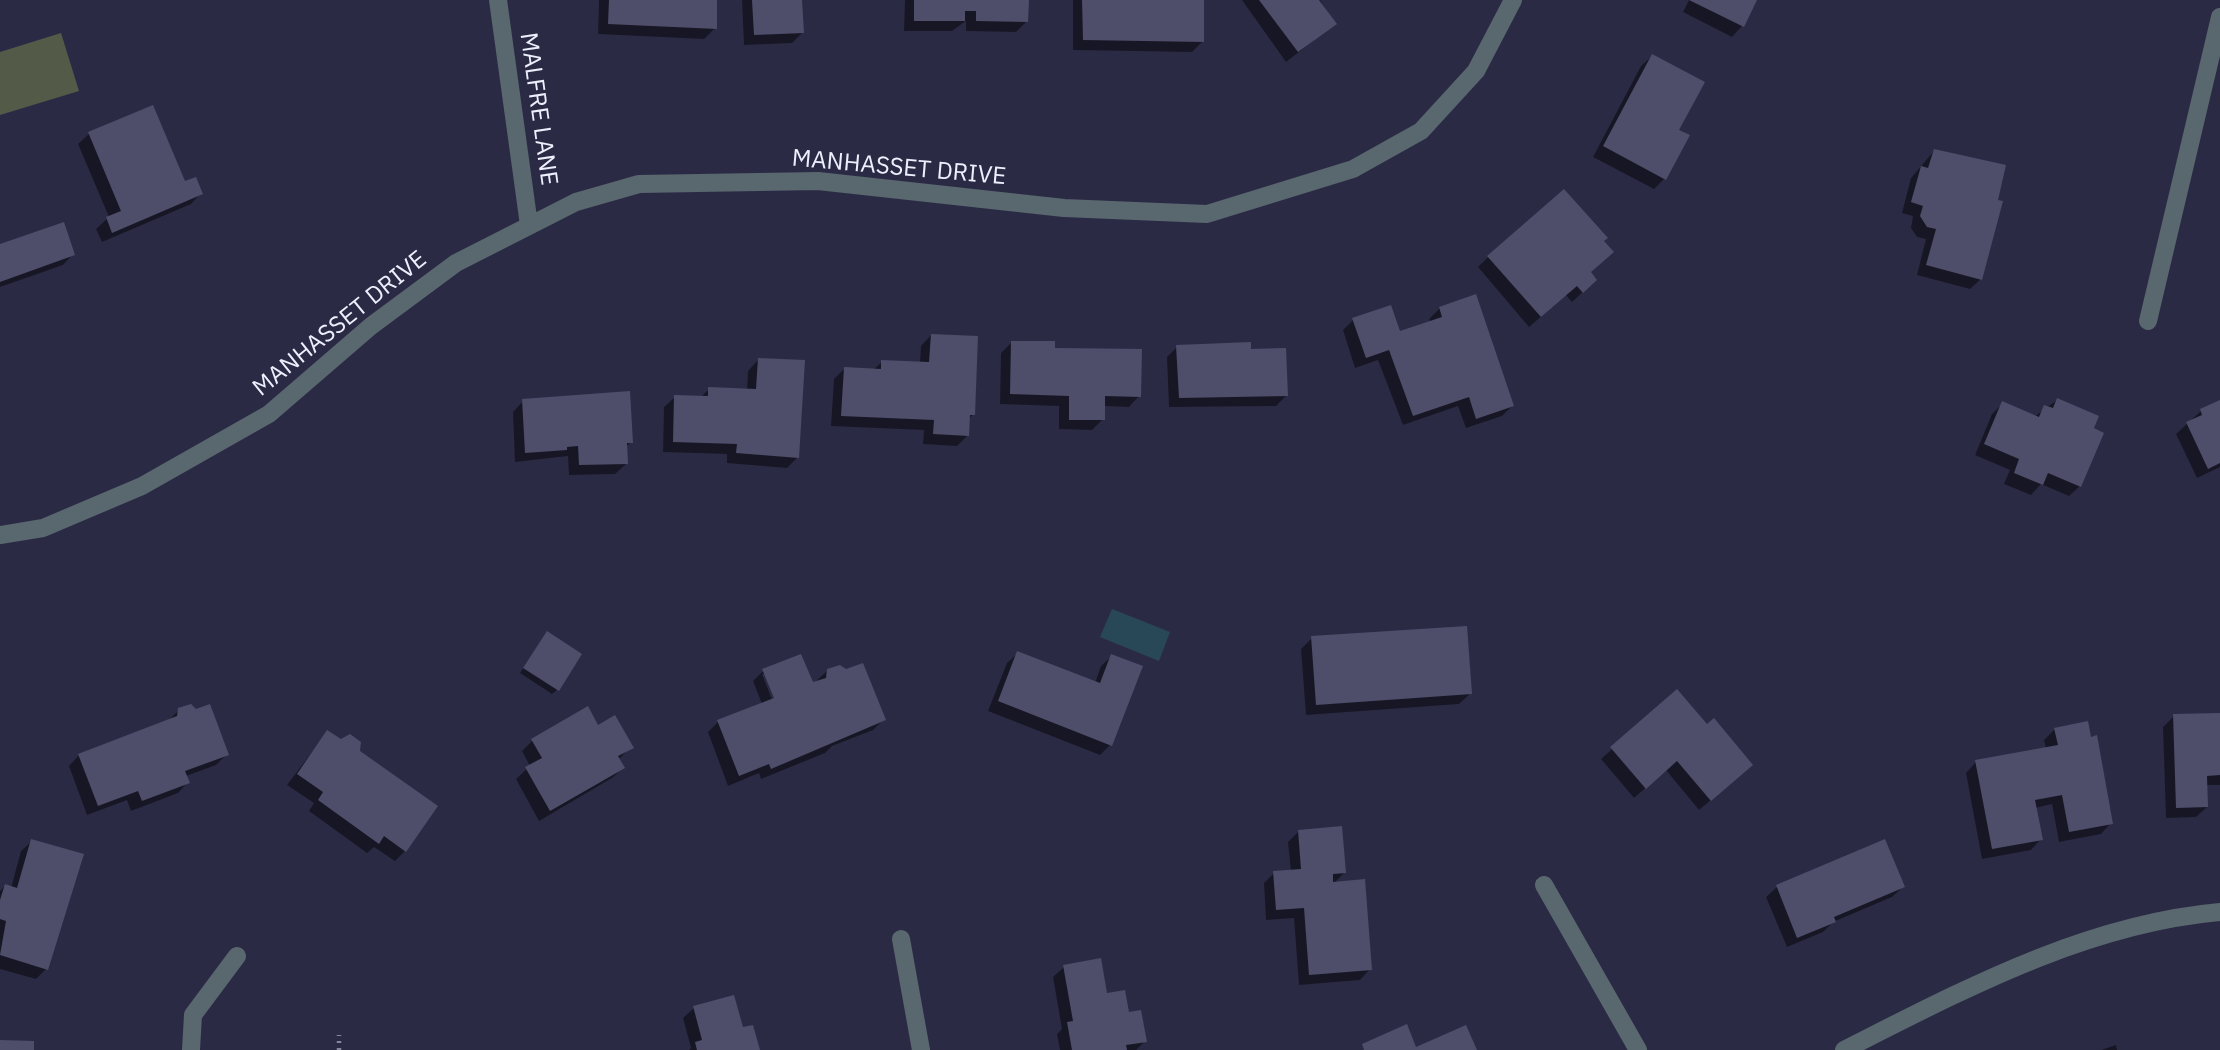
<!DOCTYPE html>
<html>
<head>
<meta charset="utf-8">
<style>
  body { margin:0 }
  canvas { display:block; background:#2b2a45 }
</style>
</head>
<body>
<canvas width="2220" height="1050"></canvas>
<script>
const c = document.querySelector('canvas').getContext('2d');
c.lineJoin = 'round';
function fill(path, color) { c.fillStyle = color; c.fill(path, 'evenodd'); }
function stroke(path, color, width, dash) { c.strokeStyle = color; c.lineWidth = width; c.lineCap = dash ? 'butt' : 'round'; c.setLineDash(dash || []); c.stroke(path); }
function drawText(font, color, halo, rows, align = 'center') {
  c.font = font + ' "IBM Plex Sans",sans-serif'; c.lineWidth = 5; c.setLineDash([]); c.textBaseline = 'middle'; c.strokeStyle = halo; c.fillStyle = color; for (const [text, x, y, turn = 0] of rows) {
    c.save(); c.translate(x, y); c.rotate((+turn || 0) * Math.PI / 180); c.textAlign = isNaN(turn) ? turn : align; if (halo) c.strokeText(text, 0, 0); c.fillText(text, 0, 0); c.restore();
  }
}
fill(new Path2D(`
  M61,33L79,91L0,115V52Z`), '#535a48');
fill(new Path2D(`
  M1112,609L1170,632L1159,661L1100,637Z`), '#284858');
fill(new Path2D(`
  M599,0H716L715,28L704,39L598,34Z
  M742,0H801L802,33L792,43L744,45Z
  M905,0H1027V21L1016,32L966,31V21L952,31H904Z
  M1203,0L1202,42L1192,52L1073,50V0Z
  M1242,0H1320L1335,24L1286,62Z
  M1689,0H1755L1742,26L1732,37L1683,12Z
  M1652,56L1664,179L1654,189L1593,157L1641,66Z
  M89,134L184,183L201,193L191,204L102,242L96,229L109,217L78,144Z
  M1934,151L1981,279L1970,289L1917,275L1926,239L1917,237L1911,228L1913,216L1902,213L1911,178Z
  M0,246L73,254L63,265L0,287Z
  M1488,257L1589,273L1584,291L1572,302L1566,295L1529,327L1478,267Z
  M1440,308L1512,406L1502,416L1466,428L1458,406L1403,425L1378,360L1355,368L1343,330L1353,320L1398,333L1431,323L1429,319Z
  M931,335L974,414L968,419V435L957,446L923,444L924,430L831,426L834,379L844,369L873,370L882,362L920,364L921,346Z
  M1012,342L1053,350L1139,396L1129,407L1103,406V419L1092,430L1059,429V406L1000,404L1001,353Z
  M1177,347L1249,351L1287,395L1276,406L1169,407L1167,357Z
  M758,360L797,458L787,468L727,463V454L663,452L664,407L675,397L700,398L709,389L747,390L748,371Z
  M2057,400L2092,429L2080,486L2069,496L2041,484L2031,495L2004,484L2010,470L1975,455L1992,414L2003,403L2034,417Z
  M523,401L631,442L625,448L626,464L615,474L569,475L568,456L515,462L513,412Z
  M2220,402V467L2197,478L2176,434L2201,411Z
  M547,633L557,690L552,694L520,673Z
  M1312,638L1470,694L1459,704L1306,715L1301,649Z
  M1018,653L1095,683L1101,666L1112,656L1110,745L1100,755L988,711L1007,663Z
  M828,670L883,720L873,730L832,746L825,753L761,779L759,773L728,786L708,732L718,722L762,704L753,681L763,671L812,685ZM762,674H766L778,705L775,707Z
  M1677,691L1741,775L1699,810L1666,770L1634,798L1601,759Z
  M179,710L227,754L216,765L186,776L188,782L178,793L131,811L127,800L87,815L69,766L79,755L168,721Z
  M2220,714V785H2206L2207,807L2196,817L2166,818L2163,727L2174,716Z
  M597,727L631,747L618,760L623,768L612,778L539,821L516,779L530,766L522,751L532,741Z
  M2055,729L2111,823L2101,834L2059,842L2052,804L2035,808L2041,839L2031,850L1982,859L1966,773L1976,762L2046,749L2044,740Z
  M327,732L358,752L405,851L395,861L374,847L367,853L309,811L314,803L287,785Z
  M1299,831L1345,872L1333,884L1370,969L1360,980L1299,985L1294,918L1266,920L1264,883L1274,873L1291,871L1288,842Z
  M32,841L46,969L36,979L0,969V891L5,886L11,888L21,851Z
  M1884,842L1903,887L1892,897L1833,922L1823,932L1787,947L1766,897L1777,887Z
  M1064,967L1127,1014L1145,1041L1136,1050H1060L1057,1034L1062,1029L1053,977Z
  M694,1008L742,1030L758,1050H689L691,1048L683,1018Z
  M2116,1045L2117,1050H2101Z`), '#0007');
fill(new Path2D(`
  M609,0H717V29L608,24Z
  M752,0H802L804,33L754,35Z
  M914,0H1029L1028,22L976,21V11H965V21H914Z
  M1082,0H1204V42L1083,40Z
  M1259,0H1319L1337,24L1298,52Z
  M1689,0H1757L1744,27Z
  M1652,54L1705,82L1679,130L1690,135L1666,180L1603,146Z
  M153,105L185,181L196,177L203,194L112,233L106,217L121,211L88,132Z
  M1934,149L2006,165L1998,200L2003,201L1982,280L1926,265L1936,229L1927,227L1920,216L1923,206L1911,202L1921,166L1928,168Z
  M1564,189L1608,238L1604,241L1614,252L1591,272L1597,280L1583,293L1577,286L1541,317L1487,256Z
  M64,222L75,255L0,282V244Z
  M1476,294L1514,406L1476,419L1469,397L1413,416L1389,350L1366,358L1352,318L1391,305L1400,331L1442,317L1439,307Z
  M931,334L978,336L975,415H970L969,436L933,434L934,420L841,416L844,367L881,369V360L929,362Z
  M1011,341H1055V348L1142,349L1141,397L1105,396V420H1069V396L1010,394Z
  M1251,342V349L1286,348L1288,396L1179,398L1176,345Z
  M758,358L805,360L799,458L736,453L737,444L673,442L674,395L708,396V387L756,389Z
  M630,391L633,443H627L628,464L579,465L578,446L567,447V450L525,453L522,399Z
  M2057,398L2099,416L2094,428L2104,433L2081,487L2048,473L2043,485L2014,473L2019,459L1984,444L2002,401L2039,417L2044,405L2053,408Z
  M2220,400V463L2208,469L2186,422L2202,415L2200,409Z
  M1467,626L1472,694L1316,705L1311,636Z
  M547,631L582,654L559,691L523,668Z
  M1017,651L1100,683L1111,654L1143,666L1112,746L998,701Z
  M801,654L813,682L826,678L827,669L840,665L846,669L863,663L886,720L771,769L769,764L739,776L717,720L774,698L762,669Z
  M1677,689L1707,724L1714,718L1753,765L1711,801L1677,761L1646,789L1610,747Z
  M191,704L196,709L210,704L229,755L185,771L190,783L142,801L138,791L98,806L78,754L177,716L178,708Z
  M588,706L598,725L615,715L634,748L618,756L625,768L550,811L525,767L542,758L531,739Z
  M2220,713V775L2207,776L2208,807L2176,808L2173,714Z
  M2088,721L2091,737L2097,735L2113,824L2069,832L2062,795L2035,800L2043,840L1992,849L1975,760L2058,745L2054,728Z
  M327,730L341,739L350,734L361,742L360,751L438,806L406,852L384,836L379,844L318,800L323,792L297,774Z
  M1342,826L1346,873L1333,874V882L1365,879L1372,970L1309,975L1304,908L1276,910L1273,871L1301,869L1298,830Z
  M31,839L84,854L48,970L0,955L6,921L0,919V900L5,884L17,888Z
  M1885,839L1905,887L1834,917L1836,922L1797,938L1776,885Z
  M1101,958L1107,993L1125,990L1129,1012L1141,1010L1147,1042L1126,1045L1127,1050H1072L1067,1022L1073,1021L1063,965Z
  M734,995L743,1027L753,1025L760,1050H697L695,1042L702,1040L693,1006Z
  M1407,1024L1416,1047L1466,1025L1477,1050H1364L1362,1044Z
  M0,1040L34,1041V1050H0Z`), '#4e4d6a');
stroke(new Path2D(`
  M339,1050V1035`), '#87879c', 4.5, [2, 5]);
stroke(new Path2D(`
  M498,0L529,225
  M2148,321L2220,17
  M0,535L43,528L142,486L269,414L371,326L456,263L576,202L639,184L818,181L1064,208L1207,214L1353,169L1421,131L1476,71L1513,0
  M1544,885L1638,1050
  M901,939L921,1050
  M191,1050L193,1015L237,956
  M1844,1050C1963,990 2085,924 2220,912`), '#59676f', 18);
drawText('24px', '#eeeffd', '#2b2a45', [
  ["MALFRE LANE",538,109,82],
  ["MANHASSET DRIVE",899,168,5],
  ["MANHASSET DRIVE",340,324,-39]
]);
</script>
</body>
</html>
